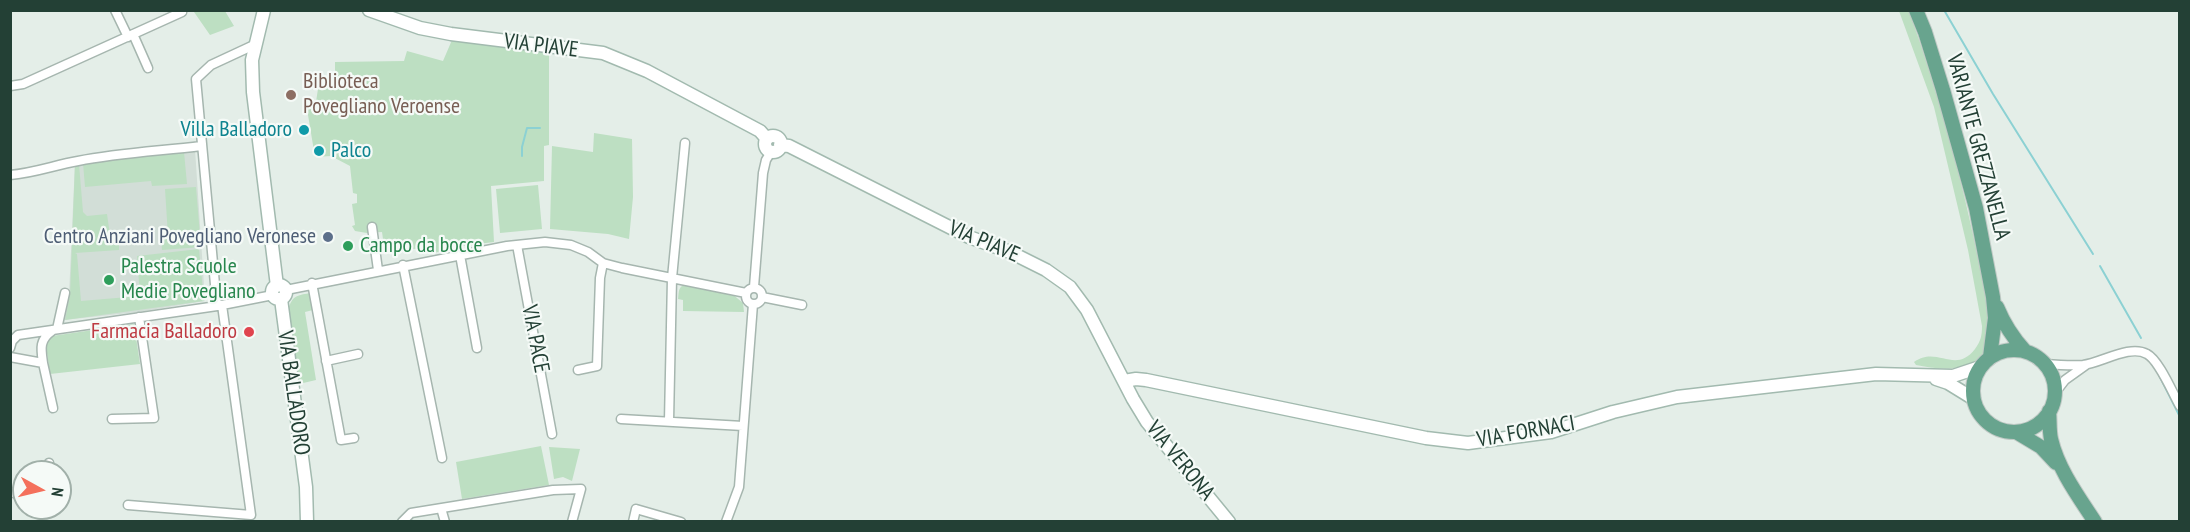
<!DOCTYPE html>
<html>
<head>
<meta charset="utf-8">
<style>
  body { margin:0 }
  #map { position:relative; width:2190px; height:532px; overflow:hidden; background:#e4eee8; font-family:"PT Sans Narrow",sans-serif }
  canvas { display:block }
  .frame { position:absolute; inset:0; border:12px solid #234035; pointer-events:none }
  .north { position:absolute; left:12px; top:460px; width:60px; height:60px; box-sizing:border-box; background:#f5faf7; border:2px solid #a1b0a9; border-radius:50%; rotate:98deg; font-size:16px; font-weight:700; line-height:24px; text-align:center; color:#234035 }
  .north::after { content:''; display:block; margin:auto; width:21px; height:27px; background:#f4705c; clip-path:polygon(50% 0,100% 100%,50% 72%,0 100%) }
</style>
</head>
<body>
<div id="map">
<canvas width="2190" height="532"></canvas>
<div class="frame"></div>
<div class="north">N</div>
</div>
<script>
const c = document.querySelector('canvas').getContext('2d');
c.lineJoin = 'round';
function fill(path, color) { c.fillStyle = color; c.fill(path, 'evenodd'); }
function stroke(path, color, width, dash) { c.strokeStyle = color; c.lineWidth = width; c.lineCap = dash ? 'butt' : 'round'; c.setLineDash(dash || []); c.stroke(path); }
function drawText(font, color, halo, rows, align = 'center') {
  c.font = font + ' "PT Sans Narrow",sans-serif'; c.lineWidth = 4.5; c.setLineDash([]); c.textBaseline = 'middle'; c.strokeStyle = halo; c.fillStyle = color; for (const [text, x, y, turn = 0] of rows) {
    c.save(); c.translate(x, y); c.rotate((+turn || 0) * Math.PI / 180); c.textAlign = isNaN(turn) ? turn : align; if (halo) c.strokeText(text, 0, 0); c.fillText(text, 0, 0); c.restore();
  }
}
fill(new Path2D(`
  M195,149L205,301L138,312L64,320L69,295L75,163Z`), '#d2ded7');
fill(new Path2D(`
  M1899,11H1909C1939,94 1962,179 1980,267C1984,286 1995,325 1988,344C1977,374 1941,370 1916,365L1914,362C1937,345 1955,375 1975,349C1981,341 1982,335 1982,326L1968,250L1934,107Z
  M194,12L225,11L234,26L210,35Z
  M452,40L549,53V145L544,146V181L491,186L494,242L461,246L430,254L428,247L385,253L382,232L367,233L355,231L352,226L355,225L352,204L357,203V194L353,193L350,166L331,156L315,157L307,109L315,108L318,89L335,72V62L404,61L407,51L443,61Z
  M594,133L632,139L633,197L629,239L608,234L550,229L552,146L593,152Z
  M184,152L187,184L152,186L151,181L85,187L83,163Z
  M75,163L79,164L83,212L87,216L107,214L110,235L119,234V250L75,253L77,254L81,301L140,296L137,256L199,249L204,301L65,320L70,295Z
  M538,185L542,229L500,233L496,189Z
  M196,187L201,247L162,250L161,236H168L165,189Z
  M687,284L731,293L743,303L744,312L683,311V300L678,299C679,291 678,286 687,284Z
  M311,293L313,310L305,312L316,380L299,384L289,307C293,295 299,295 311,293Z
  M134,324L140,364L50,374L46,346L52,336Z
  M541,446L549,485L462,499L456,462Z
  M549,447L580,449L572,481L563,477L554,479Z`), '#bddfc2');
stroke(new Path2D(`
  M1944,10L1993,94L2093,254
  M522,156V147L527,128H540
  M2100,266L2141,338
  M2159,375L2180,417`), '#8cd1d3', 2);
const street = new Path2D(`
  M115,10L128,37
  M133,34L148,68
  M10,86L23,84L182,12
  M10,175C34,173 55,165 78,161C119,153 160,151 201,146
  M372,227L378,270
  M517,245L552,434
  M460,255L477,348
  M403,265L442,458
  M312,283L341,440L354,438
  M754,287L763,173L766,160L771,152
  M746 296a8 8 0 1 1 16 0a8 8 0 1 1-16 0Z
  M286,290L507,246L545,242L571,245L588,252L603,263L622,268L746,293
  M762,297L802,305
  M217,306L196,79L211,65L254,45
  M57,329L65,293
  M10,348L12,341L18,335L217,306L273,295
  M10,357L43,363C41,349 39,340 52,331
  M326,361L358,354
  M43,363L53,408
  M2045,364C2058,365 2071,366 2083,365C2101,363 2130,344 2147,354C2159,360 2173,394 2180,406
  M578,370L597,366L600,278L603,263
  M2055,393L2065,380L2086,365
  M112,419L154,418L139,317
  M621,419L743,426
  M669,421L672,278L685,143
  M46,472L49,463
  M10,492L24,495
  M128,505L251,515L222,305
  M441,508L445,522
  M402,522L411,513L553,490L581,489L572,522
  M633,522L636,509L681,522
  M726,522L739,487L753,304`);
const secondary = new Path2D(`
  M264,10L252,60L253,92L277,286
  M369,10L420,28L451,34L603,53L647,71L760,131L767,139
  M765 144a8 8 0 1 1 16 0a8 8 0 1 1-16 0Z
  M780,145L789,146L969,237L1010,252L1046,270L1070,287L1087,310L1133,399L1147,422L1229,522
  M272 292a7 7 0 1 1 14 0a7 7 0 1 1-14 0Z
  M281,299L306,487L307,522
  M1936,379L1948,383L1974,399
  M1124,381L1136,379L1146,380L1426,438L1468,443L1551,432L1613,412L1677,397L1876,374L1953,376L1980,367`);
const primary = new Path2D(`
  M1916,10L1925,32L1943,90L1976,208L1993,297L1995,318L1990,357
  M1997,307C2004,324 2013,338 2025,351
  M1973 391a41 41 0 1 1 82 0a41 41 0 1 1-82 0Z
  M2049,411C2050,420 2049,430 2051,439C2058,469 2078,496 2095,522
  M2016,432L2041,447L2056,463`);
stroke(street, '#a6b6af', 11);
stroke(secondary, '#a2baaf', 15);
stroke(primary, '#c1cac6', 16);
stroke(street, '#fff', 8);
stroke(secondary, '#fff', 12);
stroke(primary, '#68a48e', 14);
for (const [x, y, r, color] of [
  [291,95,6,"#8d6e63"],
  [304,130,6,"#0f9aa8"],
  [319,151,6,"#0f9aa8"],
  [328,237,6,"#5c6f8a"],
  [348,246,6,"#2e9e5b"],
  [109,280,6,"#2e9e5b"],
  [249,332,6,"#e0444e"]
]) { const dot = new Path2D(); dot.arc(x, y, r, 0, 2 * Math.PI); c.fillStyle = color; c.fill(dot); stroke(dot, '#f5faf7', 2); }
drawText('22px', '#234035', '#f5faf7', [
  ["VIA PIAVE",541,46,7],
  ["VARIANTE GREZZANELLA",1978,147,75],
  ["VIA PIAVE",984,242,23],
  ["VIA PACE",535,339,79],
  ["VIA BALLADORO",293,393,82],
  ["VIA FORNACI",1526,432,-10],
  ["VIA VERONA",1180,461,51]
]);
drawText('22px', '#785e54', '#f5faf7', [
  ["Biblioteca",303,82],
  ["Povegliano Veroense",303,107]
], 'left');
drawText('22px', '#0d838f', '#f5faf7', [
  ["Villa Balladoro",292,130],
  ["Palco",331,151,"left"]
], 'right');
drawText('22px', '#4e5e75', '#f5faf7', [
  ["Centro Anziani Povegliano Veronese",316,237]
], 'right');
drawText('22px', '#27864d', '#f5faf7', [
  ["Campo da bocce",360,246],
  ["Palestra Scuole",121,267],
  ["Medie Povegliano",121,292]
], 'left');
drawText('22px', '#be3a42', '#f5faf7', [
  ["Farmacia Balladoro",237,332]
], 'right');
</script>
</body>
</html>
